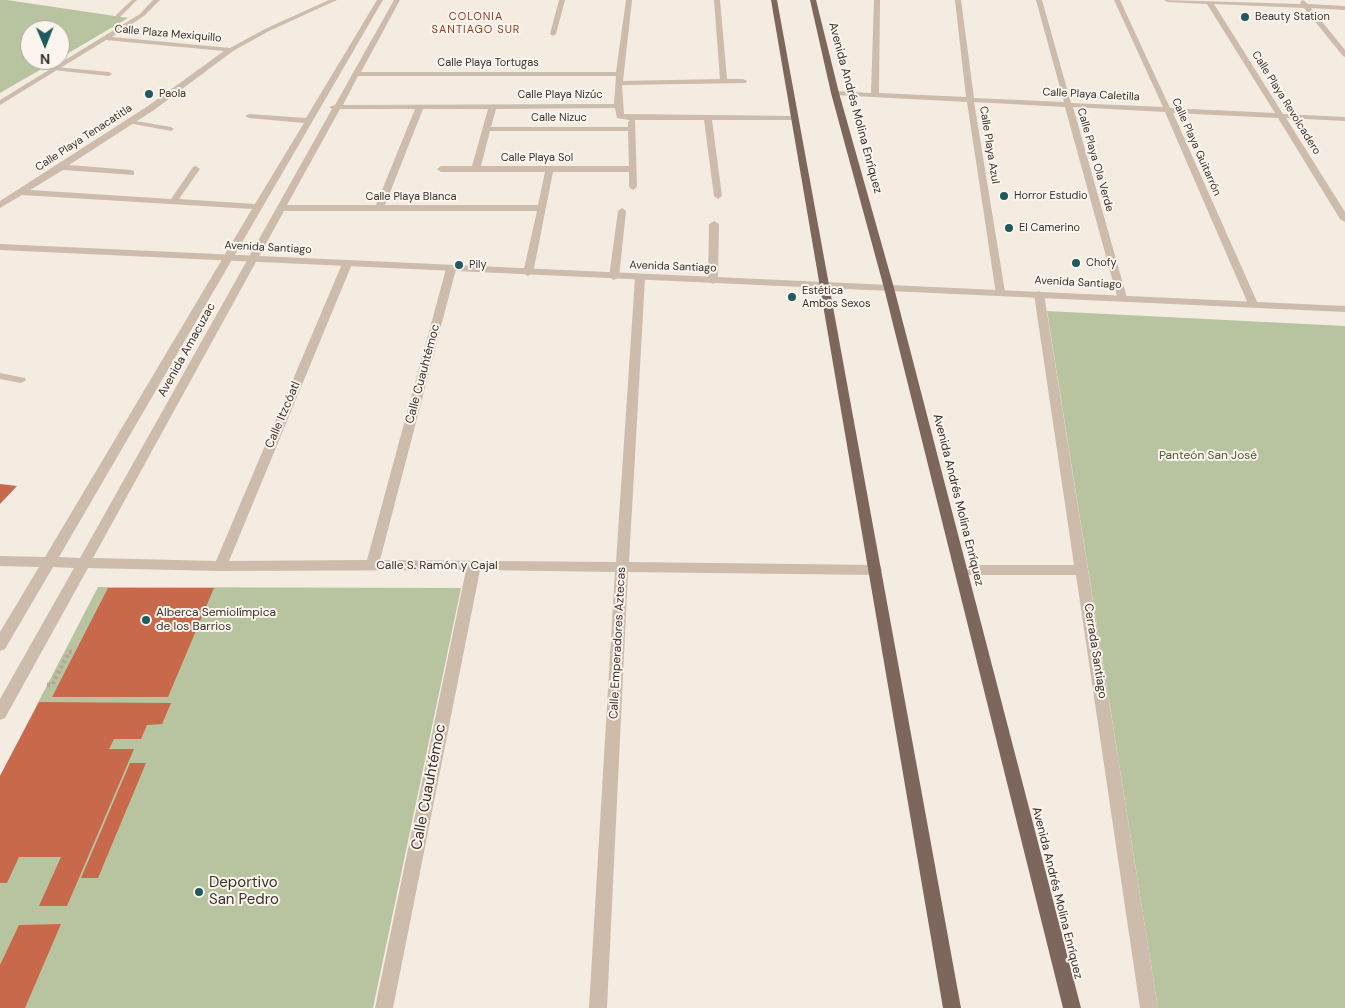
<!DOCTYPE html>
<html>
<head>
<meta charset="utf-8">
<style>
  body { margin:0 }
  #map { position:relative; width:1345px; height:1008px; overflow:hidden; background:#f4ebe1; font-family:"DM Sans",sans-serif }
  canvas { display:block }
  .north { position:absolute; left:20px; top:20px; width:50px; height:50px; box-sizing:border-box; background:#fbf5ee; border:1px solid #aea6a0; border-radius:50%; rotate:179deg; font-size:14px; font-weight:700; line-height:20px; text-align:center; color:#3b302b }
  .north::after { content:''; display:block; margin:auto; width:18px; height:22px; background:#1f5a5e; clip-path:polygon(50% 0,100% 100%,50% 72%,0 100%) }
</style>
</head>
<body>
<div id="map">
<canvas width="1345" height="1008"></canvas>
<div class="north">N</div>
</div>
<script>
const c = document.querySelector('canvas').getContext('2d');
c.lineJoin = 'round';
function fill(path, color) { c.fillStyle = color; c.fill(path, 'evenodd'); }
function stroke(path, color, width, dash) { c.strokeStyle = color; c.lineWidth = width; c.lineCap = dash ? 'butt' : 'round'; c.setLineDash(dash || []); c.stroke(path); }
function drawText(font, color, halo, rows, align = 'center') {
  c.font = font + ' "DM Sans",sans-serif'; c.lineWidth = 4; c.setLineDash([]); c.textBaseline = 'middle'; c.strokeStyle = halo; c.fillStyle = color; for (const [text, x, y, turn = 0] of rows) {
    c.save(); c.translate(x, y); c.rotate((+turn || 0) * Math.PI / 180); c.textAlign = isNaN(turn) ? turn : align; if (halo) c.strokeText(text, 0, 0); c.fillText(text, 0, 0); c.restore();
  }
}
fill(new Path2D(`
  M0,0H7L128,18L60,58V30H30V60H57L0,93Z
  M1047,311L1345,326V1008H1158Z
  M98,587L461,588L373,1008H0V776Z`), '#b8c4a0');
fill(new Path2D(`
  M0,484L17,486L0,504Z
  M108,588H214L168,697H52Z
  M39,702L171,703L162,724L147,725L141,739H114L109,749H134L67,906H39L61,857H19L7,883H0V776Z
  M130,763H146L98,878H81Z
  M61,924L25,1008H0V965L19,925Z`), '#c8694b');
stroke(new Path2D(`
  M47,685H52L69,652H75`), '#b9a596', 4.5, [3, 3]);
fill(new Path2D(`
  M132,0H137L120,17H116V15Z
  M55,67L109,72L112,74L109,76L53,70V68Z
  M130,120L171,127L174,129L171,131L128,123V121Z`), '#cdbbac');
fill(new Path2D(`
  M153,0H160L144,16L112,37L230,48L265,29L329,0H337L269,31L233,51L154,110L69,165L131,170L134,171V175L63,170L30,190L171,199L193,167L196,166L200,169L179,199L255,204L304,123L249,118L245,116L249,114L306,118L377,0H383L59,557L80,558L332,109L329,107L335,105L394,0H400L361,72H616L626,0H632L623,81L720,79L714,0H720L727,79H743L747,81L746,83L622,85L624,114L795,116L799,118L795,120H712L722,196L718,199L714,196L704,120H635L637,187L633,190L629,187V172H553L533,273L528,276L523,273L537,211H284L93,558L216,561L342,264L347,261L352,264L229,561L367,560L446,269L451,266L456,269L380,560L616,562L635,278L637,276H643L645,278L629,562L875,565L880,566L882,570L880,574L875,575L628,572L607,1008H589L615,572L480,570L393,1008H375L466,570L220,571L88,568L5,718L0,720V699L74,568L53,567L5,649L0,651V632L39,567L0,566V556L45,557L252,209L22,195L0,208V201L148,106L224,51L106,40L0,105V100L140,14ZM358,76H616L614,104L343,105ZM615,108L617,118L630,120L628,122V127H491L496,109ZM340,109H415L376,205H287ZM423,109H488L472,166H441L437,169L441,172H545L538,205H385ZM490,131H628L629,166H481Z
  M559,0H565L556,34L553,36L550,34Z
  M874,0H880L879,93L966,97L955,0H961L974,98L1064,102L1036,0H1042L1071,103L1163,107L1114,0H1120L1170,108L1275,113L1207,4L1167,2L1164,0L1301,4L1300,2L1303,0L1308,4L1345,6V10L1311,8L1345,50V57L1343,56L1304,8L1214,4L1283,114L1345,117V121L1286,118L1345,212V222L1340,219L1278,118L1173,113L1258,304L1257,306H1249L1165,112L1073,107L1127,298L1122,301L1118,300L1065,107L974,102L1005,292L1000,295L996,294L967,102L835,95L831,93L835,91L871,93Z
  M622,208L626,211L619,277L614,280L609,277L618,211Z
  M714,221L719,224L718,281L713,284L708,281L709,224Z
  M1039,291L1044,294L1158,1008H1140L1076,575H961L956,574L954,570L956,566L961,565H1074L1034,294Z
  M0,373L25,378L26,380L21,383L0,379Z`), '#cdbbac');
fill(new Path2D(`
  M0,244L1345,306V312L0,250Z`), '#cdbbac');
fill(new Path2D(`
  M771,0H777L961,1008H943Z
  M810,0H816L839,93L894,288L1081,1008H1063L884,288L831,93Z`), '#7d675c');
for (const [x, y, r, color] of [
  [1245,17,5,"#1f5a5e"],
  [149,94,5,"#1f5a5e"],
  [1004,196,5,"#1f5a5e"],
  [1009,228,5,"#1f5a5e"],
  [1076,263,5,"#1f5a5e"],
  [459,265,5,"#1f5a5e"],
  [792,297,5,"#1f5a5e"],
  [146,620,5,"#1f5a5e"],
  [199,892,5,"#1f5a5e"]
]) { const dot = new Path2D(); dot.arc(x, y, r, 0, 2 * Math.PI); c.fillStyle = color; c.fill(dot); stroke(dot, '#fbf5ee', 2); }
c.letterSpacing = '1px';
drawText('11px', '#8c3b22', '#fbf5ee', [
  ["COLONIA",476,17],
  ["SANTIAGO SUR",476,30]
]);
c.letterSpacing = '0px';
drawText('11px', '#3b302b', '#fbf5ee', [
  ["Beauty Station",1255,17],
  ["Paola",159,94],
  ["Horror Estudio",1014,196],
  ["El Camerino",1019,228],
  ["Chofy",1086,263],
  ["Pily",469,265],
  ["Estética",802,291],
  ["Ambos Sexos",802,304]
], 'left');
drawText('11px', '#3b302b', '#fbf5ee', [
  ["Calle Plaza Mexiquillo",168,34,5],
  ["Calle Playa Tortugas",488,63],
  ["Calle Playa Nizúc",560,95],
  ["Calle Playa Caletilla",1091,95,3],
  ["Calle Playa Revolcadero",1286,103,58],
  ["Calle Nizuc",559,118],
  ["Calle Playa Tenacatitla",84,138,-33],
  ["Calle Playa Azul",989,145,81],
  ["Calle Playa Guitarrón",1196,147,66],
  ["Calle Playa Sol",537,158],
  ["Calle Playa Ola Verde",1095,160,74],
  ["Calle Playa Blanca",411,197],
  ["Avenida Santiago",268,248,3],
  ["Avenida Santiago",673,267,2],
  ["Avenida Santiago",1078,283,3]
]);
drawText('12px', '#3b302b', '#fbf5ee', [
  ["Avenida Andrés Molina Enríquez",855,108,75],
  ["Avenida Amacuzac",187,350,-61],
  ["Calle Cuauhtémoc",423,374,-75],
  ["Calle Itzcóatl",283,415,-67],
  ["Avenida Andrés Molina Enríquez",958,500,76],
  ["Calle S. Ramón y Cajal",437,566],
  ["Calle Emperadores Aztecas",618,643,-87],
  ["Cerrada Santiago",1095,651,81],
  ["Avenida Andrés Molina Enríquez",1057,893,76]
]);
drawText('12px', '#4a5a2e', '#fbf5ee', [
  ["Panteón San José",1208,456]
]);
drawText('12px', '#3b302b', '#fbf5ee', [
  ["Alberca Semiolímpica",156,613],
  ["de los Barrios",156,627]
], 'left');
drawText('15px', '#3b302b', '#fbf5ee', [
  ["Calle Cuauhtémoc",429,787,-79]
]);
drawText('15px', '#3b302b', '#fbf5ee', [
  ["Deportivo",209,883],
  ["San Pedro",209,900]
], 'left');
</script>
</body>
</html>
